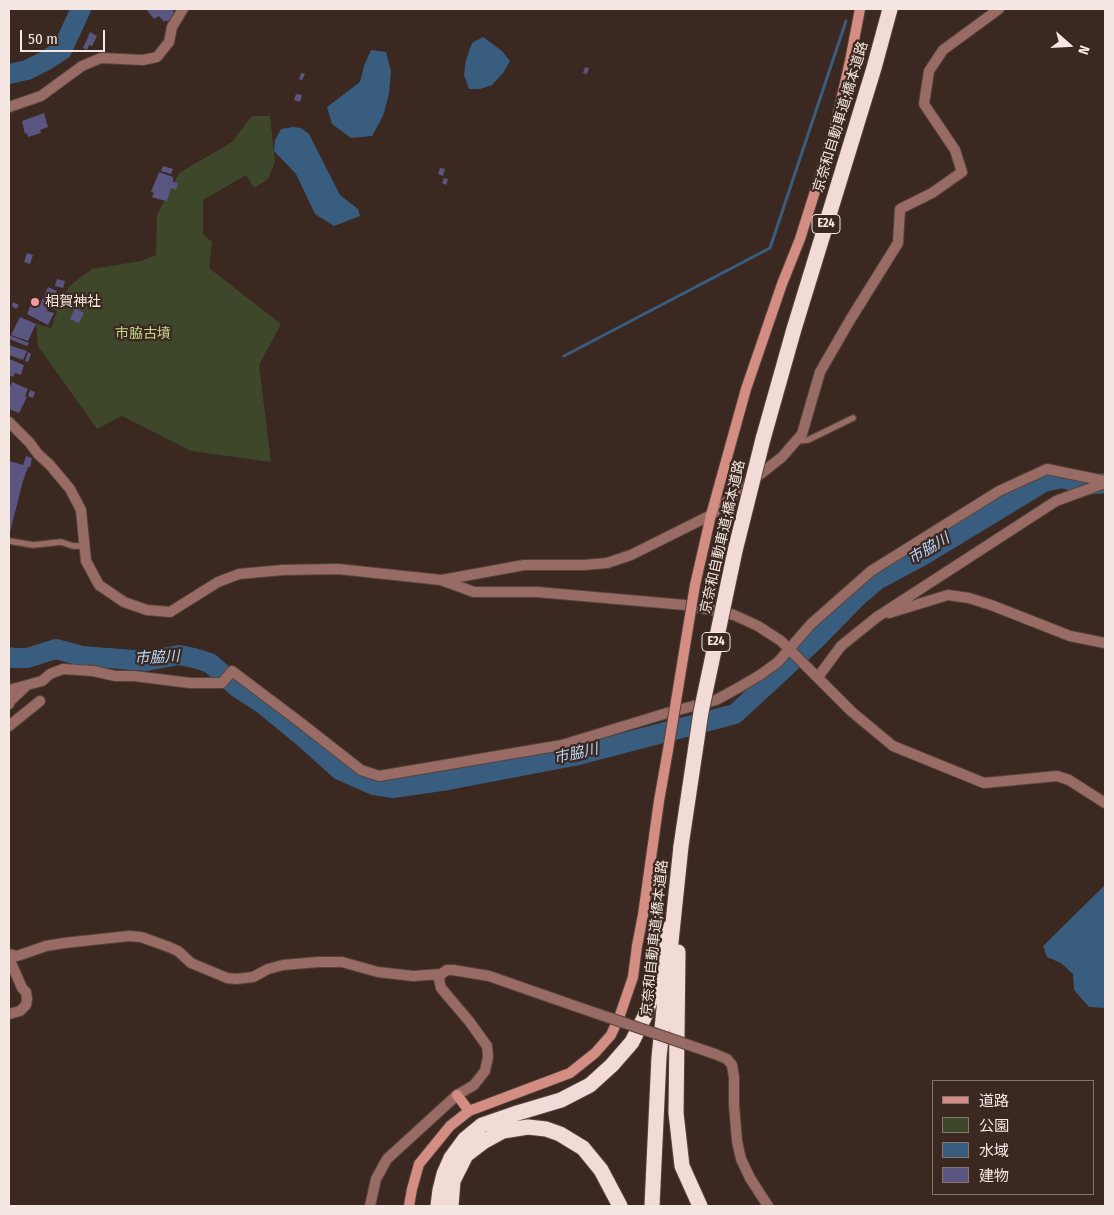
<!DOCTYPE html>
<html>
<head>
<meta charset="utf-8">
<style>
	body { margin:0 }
	#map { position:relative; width:1114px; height:1215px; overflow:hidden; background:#3b2821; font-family:"Fira Sans Condensed","Noto Sans JP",sans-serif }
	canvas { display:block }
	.frame { position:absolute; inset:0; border:10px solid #f5e8e3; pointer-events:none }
	.legend { position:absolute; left:932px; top:1080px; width:162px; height:115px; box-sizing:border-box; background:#3b2821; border:1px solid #85756f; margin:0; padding:6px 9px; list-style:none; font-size:15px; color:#f5e8e3 }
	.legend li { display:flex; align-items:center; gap:10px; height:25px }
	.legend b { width:25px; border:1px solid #85756f }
	.north { position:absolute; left:1044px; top:20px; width:50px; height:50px; -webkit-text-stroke:4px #3b2821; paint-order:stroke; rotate:109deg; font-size:14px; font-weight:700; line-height:20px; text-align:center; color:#f5e8e3 }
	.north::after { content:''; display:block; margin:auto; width:18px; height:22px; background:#f5e8e3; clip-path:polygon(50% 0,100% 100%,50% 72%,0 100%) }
	.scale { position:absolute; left:20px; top:30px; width:85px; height:22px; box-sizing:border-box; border:2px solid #f5e8e3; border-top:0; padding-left:6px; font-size:15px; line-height:18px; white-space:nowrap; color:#f5e8e3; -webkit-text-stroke:4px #3b2821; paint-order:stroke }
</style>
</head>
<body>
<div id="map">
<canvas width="1114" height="1215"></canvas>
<div class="frame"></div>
<ul class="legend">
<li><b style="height:6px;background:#d48d82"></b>道路</li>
<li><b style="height:14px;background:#3f472a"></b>公園</li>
<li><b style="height:14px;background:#385d7f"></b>水域</li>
<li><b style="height:14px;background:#5b5581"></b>建物</li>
</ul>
<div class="north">N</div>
<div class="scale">50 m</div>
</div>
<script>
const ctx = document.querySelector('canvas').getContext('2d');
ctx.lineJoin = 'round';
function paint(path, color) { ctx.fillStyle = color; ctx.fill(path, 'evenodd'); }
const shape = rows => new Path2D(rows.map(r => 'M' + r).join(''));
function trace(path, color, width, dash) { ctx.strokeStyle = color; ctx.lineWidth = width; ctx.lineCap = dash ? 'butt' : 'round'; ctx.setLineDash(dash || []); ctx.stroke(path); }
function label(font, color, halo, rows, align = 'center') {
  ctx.font = font + ' "Fira Sans Condensed","Noto Sans JP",sans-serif'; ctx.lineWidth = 4.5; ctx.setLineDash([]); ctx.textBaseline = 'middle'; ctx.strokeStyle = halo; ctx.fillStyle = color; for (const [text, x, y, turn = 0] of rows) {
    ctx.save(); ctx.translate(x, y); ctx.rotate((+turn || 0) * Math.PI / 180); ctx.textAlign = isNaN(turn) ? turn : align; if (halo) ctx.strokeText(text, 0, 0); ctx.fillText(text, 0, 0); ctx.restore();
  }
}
const green = shape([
	[252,116,270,116,275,162,268,179,254,188,246,175,203,200,203,234,212,242,209,268,281,324,259,365,271,462,191,451,122,416,97,429,38,346,36,324,51,328,57,312,53,308,71,285,92,269,141,261,156,255,157,215,179,173,232,142]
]);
const water = shape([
	[483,37,502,51,510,61,503,73,492,85,480,89,469,89,464,75,466,60,472,43],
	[371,50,386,52,391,71,389,94,383,116,372,136,351,138,332,124,327,107,360,82,364,66],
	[293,127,301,128,309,134,340,195,358,209,360,216,334,226,315,214,296,174,274,151,275,140,281,129],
	[1105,885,1105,1008,1089,1007,1074,990,1073,974,1061,963,1047,957,1043,946]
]);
const stream = shape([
	[564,356,770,248,846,21]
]);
const river = shape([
	[9,74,27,70,45,61,62,50,81,9],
	[9,657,13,658,27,658,56,649,82,656,146,661,179,655,194,658,210,663,238,688,264,705,303,737,340,770,374,785,393,788,448,780,574,756,735,714,815,640,858,596,877,580,922,556,1044,482,1062,478,1086,485,1105,483]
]);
const building = shape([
	[146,9,172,9,176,15,167,22,166,20,164,22,159,16,154,19],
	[90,32,97,36,92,46,89,45,87,50,83,48],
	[585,67,589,68,587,74,583,73],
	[301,73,305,74,302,80,299,79],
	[296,94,302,95,300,102,294,100],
	[44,113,48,127,40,130,41,133,28,137,27,133,25,134,22,121],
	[163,166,173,169,171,174,161,171],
	[440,168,445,169,443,176,438,174],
	[159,172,173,177,173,182,178,183,176,190,171,188,167,201,154,198,152,197,154,193,151,192],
	[444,178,448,179,446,185,442,183],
	[27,253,33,255,30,264,24,262],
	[57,279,65,281,63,288,55,286],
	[48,287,57,291,47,311,54,313,48,325,27,314,31,304,39,307],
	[13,302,19,305,16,309,12,306],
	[75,308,84,313,79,323,70,319],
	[20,317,36,324,28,341,11,335],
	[9,335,29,343,27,346,9,339],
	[9,345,27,351,23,360,9,355],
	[28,352,31,354,28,362,25,361],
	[9,359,24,365,21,375,15,373,13,377,9,375],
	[12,382,28,389,25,396,27,397,19,413,9,409,9,389],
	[30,390,35,392,33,398,28,396],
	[26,456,32,458,30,467,28,467,23,481,9,536,9,461,23,465]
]);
const lane = shape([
	[797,441,808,440,853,418],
	[9,541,33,545,61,542,73,546,84,546]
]);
const street = shape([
	[9,107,41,96,82,66,101,58,143,60,157,57,169,42,172,27,183,9],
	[9,422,29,442,38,454,50,465,70,489,81,510,86,561,99,585,124,602,147,610,170,612,218,582,239,574,283,570,338,569,441,580,474,592,537,592,685,605,707,609,734,615,758,626,781,641,852,712,893,746,984,783,1057,776,1069,780,1105,803],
	[442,580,524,565,584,565,607,563,631,555,711,515,735,494,782,457,802,434,820,372,850,320,898,243,900,209,932,193,962,172,955,150,924,104,929,71,943,50,999,9],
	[889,613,948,595,969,598,991,605,1070,636,1105,643],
	[818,677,841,646,877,617,1056,501,1105,483],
	[9,690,42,681,50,674,63,669,93,671,115,676,134,676,190,683,222,683,232,671,301,723,361,770,379,776,562,745,667,713,716,700,738,688,760,675,778,662,811,624,871,571,999,491,1047,469,1105,481],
	[9,704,10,701,25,687],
	[9,726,40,701],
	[9,954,17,956,46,946,64,943,129,936,141,937,169,947,178,951,191,963,227,978,236,979,253,977,268,969,283,965,318,962,342,962,378,972,413,976,441,974],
	[9,958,22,988,26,992,27,999,26,1005,20,1011,9,1014],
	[715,1054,727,1059,732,1065,734,1077,734,1105,737,1141,741,1159,750,1178,768,1206],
	[370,1206,376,1179,387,1159,457,1095,474,1085,485,1071,488,1057,487,1046,469,1021,441,988,439,979,441,974,447,970,453,970,489,976,575,1006]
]);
const secondary = shape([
	[695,585,711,515,746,389,782,284,800,239,834,131,850,61,860,9],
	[457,1095,469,1111],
	[409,1206,412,1189,419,1164,450,1126,469,1111,570,1073,595,1053,611,1035,620,1015,633,977,637,946,643,915,659,801,668,750]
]);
const highway = shape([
	[763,439,794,329,874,68,890,9],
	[678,952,676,1113,682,1166,700,1206],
	[438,1206,440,1190,444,1174,451,1158,465,1139,482,1125,514,1114,561,1100,590,1085,612,1065,632,1042,645,1016,655,986,660,948,671,926],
	[451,1206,453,1181,466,1155,483,1142,503,1131,528,1127,546,1129,560,1134,583,1148,601,1170,620,1206],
	[652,1206,659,1057,681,846]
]);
const streetBridge = shape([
	[575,1006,715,1054]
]);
const secondaryBridge = shape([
	[668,750,695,585]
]);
const highwayBridge = shape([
	[681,846,701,712,735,551,763,439]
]);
const markers = [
	[35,302,5,"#f49aa4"]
];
const shields = [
	[826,224,28],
	[716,642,28]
];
const shieldNames = [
	["E24",826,224],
	["E24",716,642]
];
const streetNames = [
	["京奈和自動車道;橋本道路",841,117,-73],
	["京奈和自動車道;橋本道路",723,537,-77],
	["京奈和自動車道;橋本道路",655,938,-84]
];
const poiNames = [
	["相賀神社",45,302]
];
const parkNames = [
	["市脇古墳",143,334]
];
const waterNames = [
	["市脇川",929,549,-31],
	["市脇川",157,658,-3],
	["市脇川",576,754,-13]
];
paint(green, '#3f472a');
paint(water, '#385d7f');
trace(stream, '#385d7f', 3);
trace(river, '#385d7f', 20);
paint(building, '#5b5581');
trace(lane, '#55433c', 8);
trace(street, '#55433c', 12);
trace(secondary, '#55433c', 12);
trace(highway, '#55433c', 17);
trace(lane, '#986b64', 5.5);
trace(street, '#986b64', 10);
trace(secondary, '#d48d82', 10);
trace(highway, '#f2dbd7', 15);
trace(streetBridge, '#55433c', 12, []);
trace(secondaryBridge, '#55433c', 12, []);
trace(highwayBridge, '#55433c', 17, []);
trace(streetBridge, '#986b64', 10);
trace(secondaryBridge, '#d48d82', 10);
trace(highwayBridge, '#f2dbd7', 15);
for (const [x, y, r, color] of markers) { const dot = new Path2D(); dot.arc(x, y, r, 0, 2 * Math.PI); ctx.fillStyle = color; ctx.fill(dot); trace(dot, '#3b2821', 2); }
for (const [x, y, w] of shields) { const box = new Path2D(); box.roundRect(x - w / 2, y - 9.5, w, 19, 4); ctx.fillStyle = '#3b2821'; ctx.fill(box); trace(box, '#f5e8e3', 1); }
label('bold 12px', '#f5e8e3', null, shieldNames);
label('14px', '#f5e8e3', '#3b2821', streetNames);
label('14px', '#f5e8e3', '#3b2821', poiNames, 'left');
label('14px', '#c2d58a', '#3b2821', parkNames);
label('italic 15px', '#b6d9fb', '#3b2821', waterNames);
</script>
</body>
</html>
